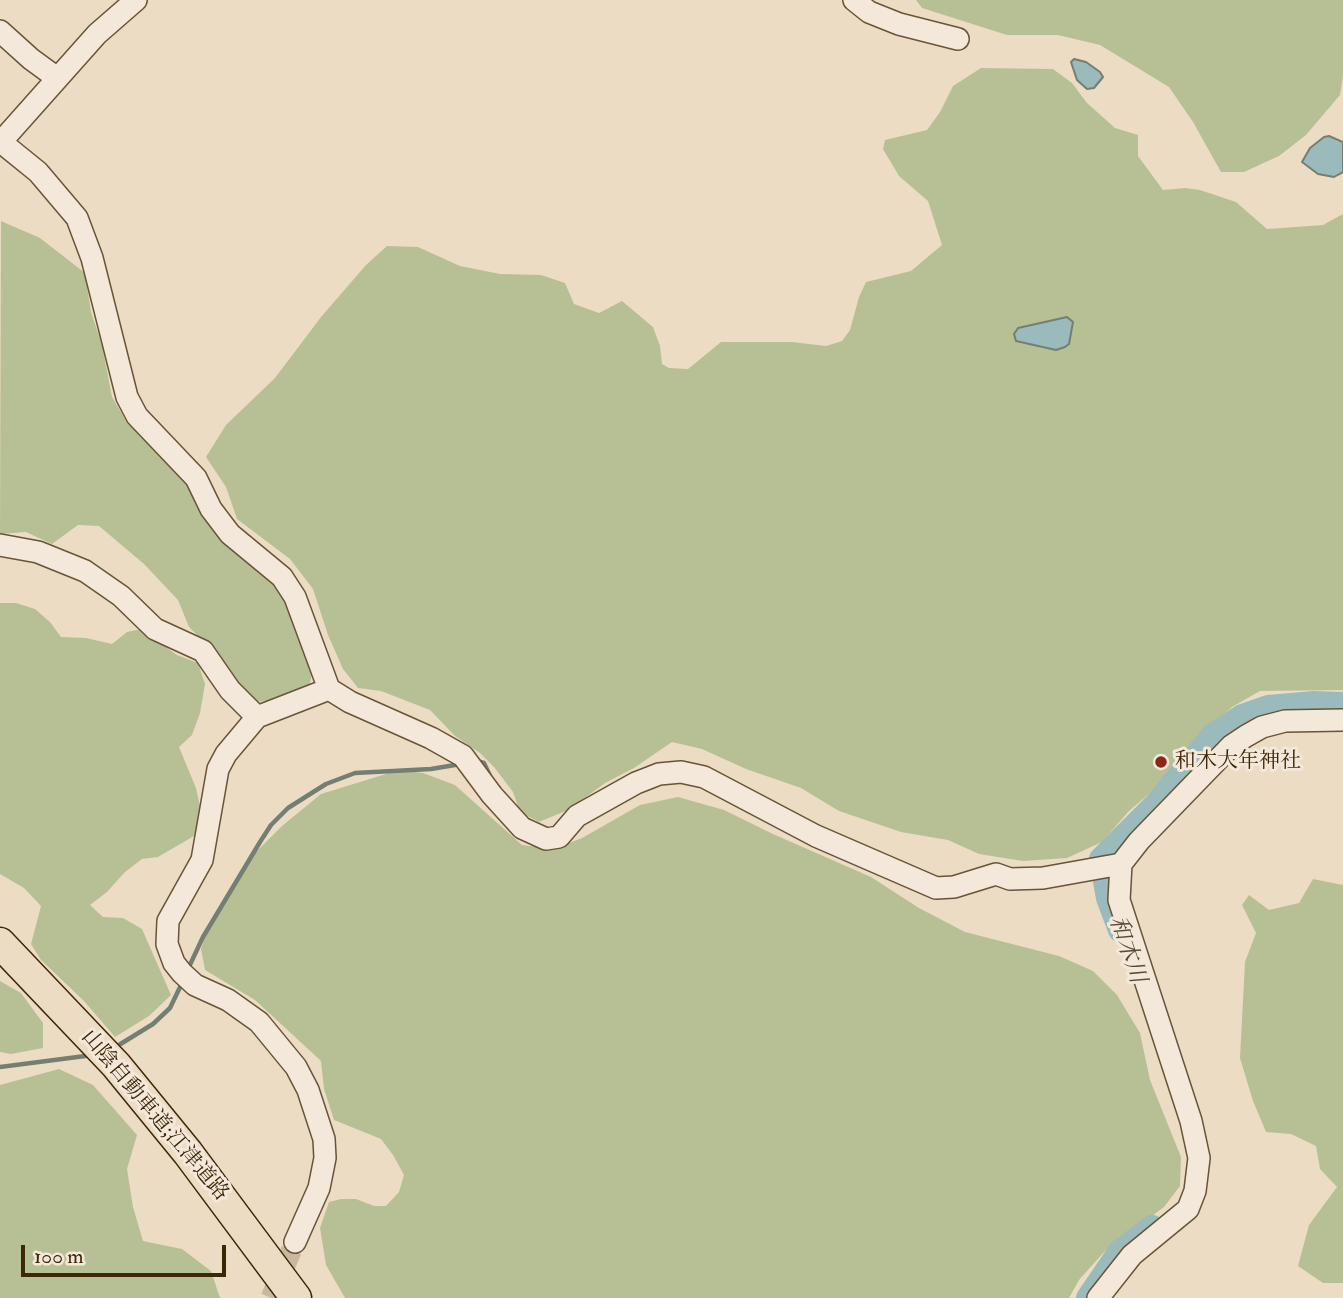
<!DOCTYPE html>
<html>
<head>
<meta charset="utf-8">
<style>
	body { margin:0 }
	#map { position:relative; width:1343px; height:1298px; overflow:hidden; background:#ecdcc4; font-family:"IM FELL Double Pica",serif }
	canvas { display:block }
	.scale { position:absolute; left:21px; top:1245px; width:205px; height:32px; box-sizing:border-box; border:4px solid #3c2707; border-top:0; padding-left:9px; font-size:21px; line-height:24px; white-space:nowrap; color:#3c2707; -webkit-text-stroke:5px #f3e8d9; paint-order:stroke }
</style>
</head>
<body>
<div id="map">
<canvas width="1343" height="1298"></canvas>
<div class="scale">100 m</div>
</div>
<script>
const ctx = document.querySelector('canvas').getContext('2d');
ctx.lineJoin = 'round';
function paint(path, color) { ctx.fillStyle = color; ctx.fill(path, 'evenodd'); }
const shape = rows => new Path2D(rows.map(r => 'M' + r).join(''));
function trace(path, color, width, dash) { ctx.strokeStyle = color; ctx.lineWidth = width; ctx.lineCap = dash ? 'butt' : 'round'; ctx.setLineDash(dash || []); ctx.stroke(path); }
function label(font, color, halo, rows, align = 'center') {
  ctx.font = font + ' "IM FELL Double Pica","Noto Serif JP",serif'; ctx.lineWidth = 6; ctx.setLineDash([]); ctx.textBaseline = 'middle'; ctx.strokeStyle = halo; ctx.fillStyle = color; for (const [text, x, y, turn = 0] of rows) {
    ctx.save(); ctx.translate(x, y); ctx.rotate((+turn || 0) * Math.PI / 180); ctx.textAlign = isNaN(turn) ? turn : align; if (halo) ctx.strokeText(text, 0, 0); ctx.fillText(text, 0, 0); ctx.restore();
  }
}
const green = shape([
	[916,0,1343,0,1343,75,1340,95,1306,135,1279,156,1244,172,1221,172,1193,122,1169,87,1100,45,1058,35,1007,35,922,8],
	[981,68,1053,69,1072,83,1087,103,1115,128,1138,135,1138,156,1163,190,1185,188,1200,190,1236,202,1267,229,1323,225,1343,214,1343,690,1260,691,1232,707,1209,727,1164,781,1129,811,1102,842,1067,858,1023,861,979,854,948,840,901,832,839,811,801,788,746,769,702,749,672,742,634,768,605,783,568,810,539,822,520,812,513,792,494,767,480,753,455,736,430,710,381,691,358,688,343,669,328,635,313,589,290,559,237,519,226,487,206,457,226,425,275,378,321,317,366,265,387,246,418,247,460,266,500,274,541,275,565,283,574,304,599,313,622,301,653,327,660,346,662,364,669,368,688,369,721,342,792,342,826,346,842,341,850,330,859,297,866,282,911,271,942,245,928,201,899,176,883,149,885,140,927,130,940,112,953,86],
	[1,221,40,238,85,273,91,312,102,345,112,397,128,424,189,483,197,507,213,525,268,573,288,598,312,674,309,687,279,700,255,702,246,695,216,649,202,640,189,627,178,600,144,564,99,526,78,525,52,544,26,532,0,534],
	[0,603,16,603,35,609,50,622,61,637,86,638,112,644,127,632,141,629,177,655,198,663,205,684,200,713,192,735,179,747,196,788,201,811,194,836,158,857,142,859,125,872,107,892,90,905,103,917,123,918,142,929,171,995,149,1016,115,1037,84,1001,41,960,31,944,41,906,24,888,0,874],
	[399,770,423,773,455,785,522,845,554,849,582,838,640,805,678,797,724,810,773,834,871,877,919,908,965,932,1059,956,1093,971,1117,995,1140,1033,1150,1080,1181,1157,1180,1186,1164,1207,1105,1251,1079,1280,1069,1298,345,1298,326,1265,320,1228,329,1202,341,1199,356,1199,374,1206,386,1206,399,1192,404,1175,393,1155,381,1139,334,1120,324,1089,321,1061,255,1000,205,970,201,949,206,934,256,852,282,826,321,794],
	[1313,879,1343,885,1343,1283,1323,1283,1298,1266,1309,1225,1337,1187,1320,1169,1316,1146,1291,1134,1266,1132,1253,1101,1240,1058,1245,962,1256,933,1242,905,1249,895,1269,910,1299,903],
	[0,981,21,993,43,1023,43,1048,11,1054,0,1052],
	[59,1069,93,1085,137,1135,127,1169,133,1207,143,1241,182,1249,211,1271,220,1298,0,1298,0,1085]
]);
const water = shape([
	[1074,59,1086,62,1100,72,1103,77,1094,88,1087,89,1077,80,1071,62,1074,59],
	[1329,136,1343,142,1343,172,1334,177,1318,174,1302,162,1310,148,1324,137,1329,136],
	[1067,317,1073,322,1069,344,1065,347,1056,350,1016,341,1014,334,1018,328,1067,317]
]);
const stream = shape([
	[477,761,484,763,490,776],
	[188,969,203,937,260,842,271,825,288,808,326,784,355,773,431,769,461,764],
	[114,1048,153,1024,170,1008,182,983],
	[0,1067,93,1055]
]);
const river = shape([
	[1120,930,1108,898,1101,859,1157,803,1213,735,1242,716,1268,707,1314,703,1343,704],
	[1088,1298,1120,1251,1152,1227]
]);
const minorTunnel = shape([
	[271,1298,295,1242]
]);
const minor = shape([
	[854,0,869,12,899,24,958,39],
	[0,31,31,59,57,78],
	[1,142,38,172,77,218,92,258,127,397,137,416,196,478,211,509,230,534,282,577,295,597,329,689,350,702,431,738,463,756,492,795,522,828,546,839,559,837,577,816,636,783,659,774,681,772,704,777,816,836,936,888,954,887,996,874,1010,879,1043,878,1121,864],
	[0,143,97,34,136,0],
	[0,545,38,552,85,571,121,596,155,629,203,651,230,690,257,717],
	[295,1242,319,1188,325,1158,324,1139,308,1090,296,1067,259,1022,228,1000,195,985,182,973,174,963,167,944,168,921,202,860,218,769,226,754,257,717,329,689],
	[1098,1298,1132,1255,1188,1209,1195,1191,1199,1158,1191,1121,1119,900,1121,864,1139,841,1231,746,1246,736,1262,727,1285,721,1343,720]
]);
const highway = shape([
	[0,943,116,1065,188,1153,296,1298]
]);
const markers = [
	[1161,762,7,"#8f2418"]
];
const poiNames = [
	["和木大年神社",1175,762]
];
const streetNames = [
	["山陰自動車道;江津道路",154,1116,50]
];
const waterNames = [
	["和木川",1126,950,71]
];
paint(green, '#b7c095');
paint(water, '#9ababb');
trace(water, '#747f73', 2);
trace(stream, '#747f73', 4.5);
trace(river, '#9ababb', 24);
trace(minorTunnel, '#c9b89e', 21, [21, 10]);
trace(minor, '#685436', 24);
trace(highway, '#3c2707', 33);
trace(minor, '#f3e8d9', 21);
trace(highway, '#ecdcc4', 30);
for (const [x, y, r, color] of markers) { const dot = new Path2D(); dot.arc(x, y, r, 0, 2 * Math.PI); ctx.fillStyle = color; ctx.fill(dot); trace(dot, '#f3e8d9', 2.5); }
label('21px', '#3c2707', '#f3e8d9', poiNames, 'left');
label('21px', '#3c2707', '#f3e8d9', streetNames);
label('italic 23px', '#544c34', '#f3e8d9', waterNames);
</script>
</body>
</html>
